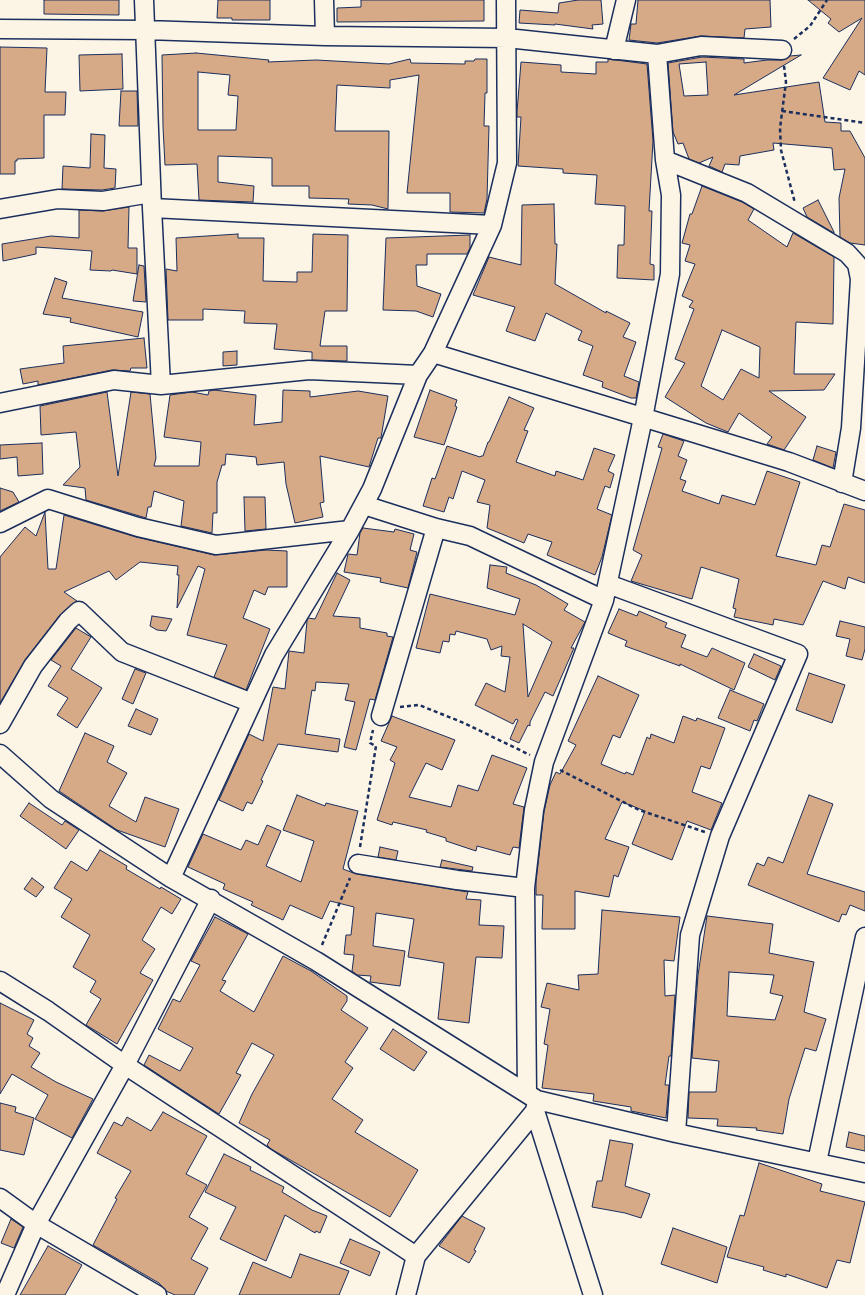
<!DOCTYPE html>
<html>
<head>
<meta charset="utf-8">
<style>
	body { margin:0 }
	canvas { display:block; background:#fcf5e5 }
</style>
</head>
<body>
<canvas width="865" height="1295"></canvas>
<script>
const ctx = document.querySelector('canvas').getContext('2d');
ctx.lineJoin = 'round';
function paint(path, color) { ctx.fillStyle = color; ctx.fill(path, 'evenodd'); }
const shape = rows => new Path2D(rows.map(r => 'M' + r).join(''));
function trace(path, color, width, dash) { ctx.strokeStyle = color; ctx.lineWidth = width; ctx.lineCap = dash ? 'butt' : 'round'; ctx.setLineDash(dash || []); ctx.stroke(path); }
const building = shape([
	[44,0,119,0,119,15,44,14,44,0],
	[218,0,270,0,270,20,232,20,232,18,217,18,218,0],
	[361,0,484,0,484,21,337,22,337,8,361,7,361,0],
	[578,0,601,0,603,24,592,25,593,29,555,24,555,25,519,23,520,10,558,13,559,3,578,0],
	[638,0,770,0,771,27,745,29,744,38,701,36,657,43,629,40,631,24,636,24,638,0],
	[808,0,865,0,865,75,859,71,850,90,823,78,862,18,839,32,828,23,831,19,808,0],
	[0,47,47,48,45,92,66,92,65,115,44,115,44,158,17,159,17,161,15,161,15,174,0,174,0,47],
	[196,53,269,60,268,62,316,60,389,64,410,59,411,63,465,64,465,61,474,61,475,59,487,59,487,93,485,93,484,126,489,126,487,199,484,213,450,212,450,193,407,193,419,75,390,80,390,88,337,85,335,131,389,131,388,209,372,205,348,204,349,199,309,198,309,186,272,186,272,158,218,156,218,182,254,186,253,202,199,200,197,164,165,165,163,127,162,55,196,53],
	[198,72,230,75,228,95,238,96,236,130,198,130,198,72],
	[122,54,123,89,80,91,79,55,122,54],
	[801,55,734,95,819,82,825,122,841,123,841,131,850,131,865,158,865,245,850,243,840,237,839,198,845,169,834,170,832,148,773,143,774,150,740,156,739,165,725,164,722,172,709,166,713,157,699,163,689,159,683,143,678,144,673,132,668,63,702,57,744,59,744,63,767,60,782,60,790,56,801,55],
	[706,62,708,95,684,96,679,64,706,62],
	[608,59,647,64,653,141,649,211,652,211,650,264,654,265,654,280,617,278,618,245,624,245,625,206,595,204,597,175,563,173,563,169,518,166,521,117,517,117,517,112,521,62,561,65,561,72,596,74,596,62,608,62,608,59],
	[121,91,137,91,138,126,119,126,121,91],
	[91,134,105,135,104,168,116,169,115,188,102,190,62,189,63,166,90,168,91,134],
	[702,186,742,202,754,209,748,220,787,247,793,233,834,257,833,324,796,322,794,374,835,374,824,390,769,391,806,417,784,450,767,444,772,437,739,413,728,432,706,423,665,397,685,363,675,359,694,309,689,307,693,301,682,296,695,264,685,261,690,245,682,243,690,214,692,214,702,186],
	[722,330,760,347,759,378,741,369,723,400,701,386,722,330],
	[818,200,834,232,834,233,807,217,803,208,818,200],
	[554,204,555,244,557,244,555,284,606,313,606,311,630,323,623,337,636,342,624,376,639,382,636,398,631,398,602,387,603,382,583,375,593,346,578,340,582,331,546,313,535,341,506,331,515,307,473,295,489,257,521,265,522,205,554,204],
	[129,207,128,248,137,248,137,274,112,270,111,271,90,270,92,251,36,247,36,254,3,261,2,244,51,236,79,238,79,210,103,211,129,207],
	[238,234,238,238,264,238,263,281,297,282,297,272,312,272,313,234,348,235,347,311,325,311,320,346,347,346,347,361,312,360,312,352,274,349,277,324,244,323,245,311,203,309,203,320,168,320,166,269,177,271,176,238,238,234],
	[470,235,470,248,467,254,427,254,427,265,416,265,417,286,441,294,433,317,416,311,383,310,386,238,470,235],
	[139,265,144,266,146,302,133,301,139,265],
	[55,278,67,282,62,298,143,312,138,337,70,322,71,318,43,314,55,278],
	[144,338,147,368,131,368,130,371,112,370,38,385,38,381,23,384,20,369,64,363,63,346,144,338],
	[237,351,237,365,223,366,223,352,237,351],
	[214,390,256,395,254,425,282,422,283,390,310,391,310,397,358,391,388,396,381,438,378,438,369,467,320,456,324,502,320,503,323,517,295,523,286,484,284,462,257,465,256,457,226,454,225,465,222,465,217,482,217,513,213,513,212,533,181,526,184,501,154,491,151,507,148,507,146,518,86,500,85,488,63,485,80,467,76,432,41,435,40,406,107,392,118,476,131,392,150,394,156,458,154,466,199,466,201,442,164,437,170,395,192,392,208,395,209,391,214,390],
	[430,390,457,400,455,406,457,407,444,445,414,437,430,390],
	[509,397,534,408,524,430,528,431,516,462,555,476,556,471,583,480,594,448,615,455,608,471,614,474,610,488,605,486,597,509,612,515,602,557,595,575,547,555,552,542,528,534,524,543,487,528,490,505,477,502,485,480,462,471,453,499,449,497,444,512,423,506,432,478,435,479,447,446,480,457,481,456,483,456,488,442,489,442,509,397],
	[663,434,684,441,678,456,687,460,680,479,686,481,682,491,719,504,722,495,755,505,767,471,800,482,776,556,816,565,822,545,830,547,844,504,865,510,865,583,848,577,845,589,823,581,803,625,774,619,773,625,734,617,736,609,733,608,739,579,701,567,692,599,631,581,642,555,633,550,662,448,658,447,663,434],
	[42,443,43,474,18,476,17,457,0,459,0,445,42,443],
	[817,446,836,452,833,468,813,460,817,446],
	[0,488,13,492,19,502,0,511,0,488],
	[244,497,265,497,266,529,245,531,244,497],
	[45,512,48,569,56,569,64,515,136,537,214,555,266,550,287,551,287,587,268,587,265,595,254,590,243,618,270,629,246,690,214,677,227,645,187,635,205,569,198,566,177,608,179,575,177,575,178,566,140,562,116,580,109,571,64,592,77,601,60,615,25,660,0,703,0,557,25,527,36,536,45,512],
	[363,528,394,532,395,529,414,534,410,550,417,552,408,588,380,582,381,578,344,572,348,554,357,555,360,533,363,528],
	[490,565,507,567,506,573,536,585,568,604,564,610,585,622,571,648,574,648,553,696,545,692,530,722,530,726,528,725,519,743,510,739,518,720,516,719,513,724,475,705,486,683,505,692,510,657,501,656,502,646,491,650,487,639,456,631,455,635,450,634,449,642,443,641,440,653,416,648,430,594,515,615,520,599,487,588,490,565],
	[523,624,552,642,528,697,523,624],
	[337,573,350,580,333,616,360,618,360,628,387,633,387,636,393,637,375,700,370,699,356,750,344,747,355,702,345,700,349,684,316,682,315,691,312,690,305,734,340,739,338,752,278,744,261,780,263,781,252,804,247,802,243,811,219,800,249,734,263,741,273,687,285,689,289,651,304,653,307,621,308,618,315,619,337,573],
	[619,609,637,616,639,611,667,623,665,627,686,635,681,647,707,657,712,648,745,663,734,690,680,664,680,666,625,646,627,641,608,633,619,609],
	[152,616,172,619,166,631,157,630,150,626,152,616],
	[840,621,865,627,865,649,862,660,846,656,850,639,836,636,840,621],
	[76,628,91,637,71,669,102,688,77,728,57,715,68,698,48,686,61,666,51,660,76,628],
	[754,654,781,666,775,680,748,667,754,654],
	[135,669,146,673,133,704,122,699,135,669],
	[809,673,845,685,832,723,796,710,809,673],
	[598,676,639,695,620,738,613,735,601,764,625,774,626,772,633,775,647,737,650,739,651,734,674,743,683,716,696,721,697,718,725,728,710,769,701,766,692,792,722,803,711,830,687,821,672,860,632,844,645,811,622,802,605,839,629,847,618,877,614,875,609,897,575,891,575,929,542,929,543,895,536,895,536,882,544,812,550,785,556,772,560,774,576,745,568,741,598,676],
	[730,690,764,704,757,721,754,720,750,731,718,718,730,690],
	[136,709,158,719,151,735,128,726,136,709],
	[392,716,455,740,442,770,426,763,409,797,451,807,458,785,478,791,492,755,527,768,513,804,524,807,519,848,513,847,510,855,477,846,476,851,446,841,446,838,426,832,427,830,393,822,392,825,377,820,395,763,390,760,397,747,381,741,392,716],
	[85,733,114,746,107,762,127,773,109,806,136,822,145,797,179,809,165,847,117,830,59,791,85,733],
	[297,795,325,806,326,803,358,811,343,869,356,874,468,892,466,899,481,900,479,925,504,926,502,958,476,957,469,1023,438,1019,444,963,408,957,414,919,376,913,373,946,405,951,400,986,370,982,371,976,357,975,352,971,354,955,344,954,346,935,351,935,354,907,330,901,322,919,290,905,283,920,251,905,253,902,223,889,225,884,188,867,203,834,241,850,246,840,258,845,267,825,281,831,266,866,301,882,314,841,283,830,297,795],
	[809,795,833,804,807,874,865,892,865,911,850,905,846,915,842,914,839,922,748,885,757,863,764,866,768,857,783,863,809,795],
	[29,803,62,825,65,821,79,830,66,849,20,816,29,803],
	[380,847,398,851,396,860,378,857,380,847],
	[100,850,127,866,126,869,160,889,161,887,181,899,172,914,161,907,142,940,155,949,140,973,153,980,117,1044,86,1025,101,999,90,992,96,981,73,967,90,935,61,917,72,899,54,888,71,861,87,871,100,850],
	[442,860,473,867,472,871,440,867,442,860],
	[32,878,44,887,36,897,24,889,32,878],
	[602,910,680,917,674,961,664,960,665,996,675,995,671,1056,669,1056,665,1085,669,1085,666,1118,631,1111,631,1107,593,1101,594,1094,542,1088,548,1045,544,1044,550,1009,541,1007,547,983,579,990,578,975,598,974,602,910],
	[707,916,773,924,769,953,814,962,804,1012,826,1019,816,1051,805,1048,789,1099,783,1134,756,1130,757,1128,717,1126,718,1119,688,1118,689,1092,716,1092,719,1061,692,1058,698,975,707,916],
	[729,972,774,975,770,993,783,996,775,1020,727,1016,729,972],
	[215,917,248,934,222,980,226,981,220,991,254,1012,283,956,311,971,347,996,347,1001,341,1010,368,1028,345,1062,353,1068,332,1099,363,1120,355,1132,418,1170,390,1217,271,1149,267,1145,270,1140,239,1123,252,1094,274,1055,252,1043,236,1073,241,1075,219,1114,144,1065,149,1055,180,1071,193,1048,158,1029,173,999,180,1002,200,965,191,961,215,917],
	[0,1003,34,1020,27,1034,33,1038,29,1046,40,1053,31,1067,56,1082,93,1099,72,1138,35,1119,48,1095,12,1074,0,1094,0,1003],
	[393,1029,427,1052,414,1071,380,1049,393,1029],
	[0,1103,16,1107,15,1112,34,1118,24,1155,0,1150,0,1103],
	[163,1112,207,1136,186,1174,207,1185,189,1217,208,1228,191,1259,208,1268,194,1295,175,1295,166,1291,159,1283,93,1245,117,1199,115,1198,131,1171,97,1153,114,1122,122,1126,127,1117,151,1131,163,1112],
	[849,1132,865,1136,865,1151,846,1147,849,1132],
	[610,1140,633,1144,625,1186,650,1194,641,1218,625,1213,592,1207,597,1181,602,1181,610,1140],
	[224,1154,251,1167,250,1170,284,1187,282,1192,312,1210,327,1216,320,1233,316,1231,315,1233,285,1215,266,1261,220,1239,236,1207,205,1192,224,1154],
	[759,1163,822,1184,820,1191,865,1202,850,1263,837,1260,827,1288,786,1274,786,1277,763,1270,764,1267,727,1257,740,1215,744,1216,759,1163],
	[462,1216,485,1228,474,1250,476,1251,469,1263,439,1246,462,1216],
	[11,1219,23,1227,14,1248,1,1243,11,1219],
	[673,1228,727,1247,717,1283,661,1264,673,1228],
	[350,1239,380,1252,370,1276,340,1263,350,1239],
	[48,1246,82,1265,65,1295,20,1295,48,1246],
	[300,1254,349,1271,339,1295,239,1295,253,1262,291,1278,300,1254]
]);
const path = shape([
	[794,39,810,26,827,0],
	[784,66,786,82,780,128,781,150,795,203],
	[782,111,865,123],
	[400,707,419,705,464,723,530,755],
	[560,770,639,810,705,832],
	[360,847,376,746,370,743,373,730],
	[322,945,350,878]
]);
const street = shape([
	[144,0,152,208,161,385],
	[324,0,325,36],
	[0,29,146,30,325,36,507,38,657,54,701,46,782,50],
	[614,50,626,0],
	[665,160,747,193,847,253,857,264,860,279,851,428,842,483],
	[152,208,492,225],
	[0,209,58,199,103,201,151,193],
	[433,353,789,462,865,491],
	[0,403,114,380,161,385,309,370,418,375],
	[364,505,436,528,470,536,604,600],
	[0,523,48,499,138,527,216,545,350,530],
	[608,584,798,654,720,836,690,935,676,1133],
	[381,716,436,528],
	[0,724,33,666,68,621,79,611,122,652,252,703],
	[0,754,51,799,171,878,316,961,537,1100,676,1133,865,1173],
	[358,864,457,880,525,888],
	[171,878,274,655,350,530,372,489,418,375,433,353,492,225,507,163,506,0],
	[0,981,48,1011,125,1065,416,1256],
	[527,1093,525,888,534,810,544,762,604,600,643,418,670,274,671,195,665,160,657,54],
	[535,1111,593,1295],
	[817,1162,865,937],
	[0,1198,36,1224,157,1295],
	[5,1295,36,1224,125,1065,211,899],
	[406,1295,416,1256,535,1111,537,1100]
]);
paint(building, '#d6a987');
trace(building, '#1b2f5e', 1);
trace(street, '#1b2f5e', 21);
trace(path, '#1b2f5e', 2.5, [4, 3]);
trace(street, '#fcf5e5', 18);
</script>
</body>
</html>
